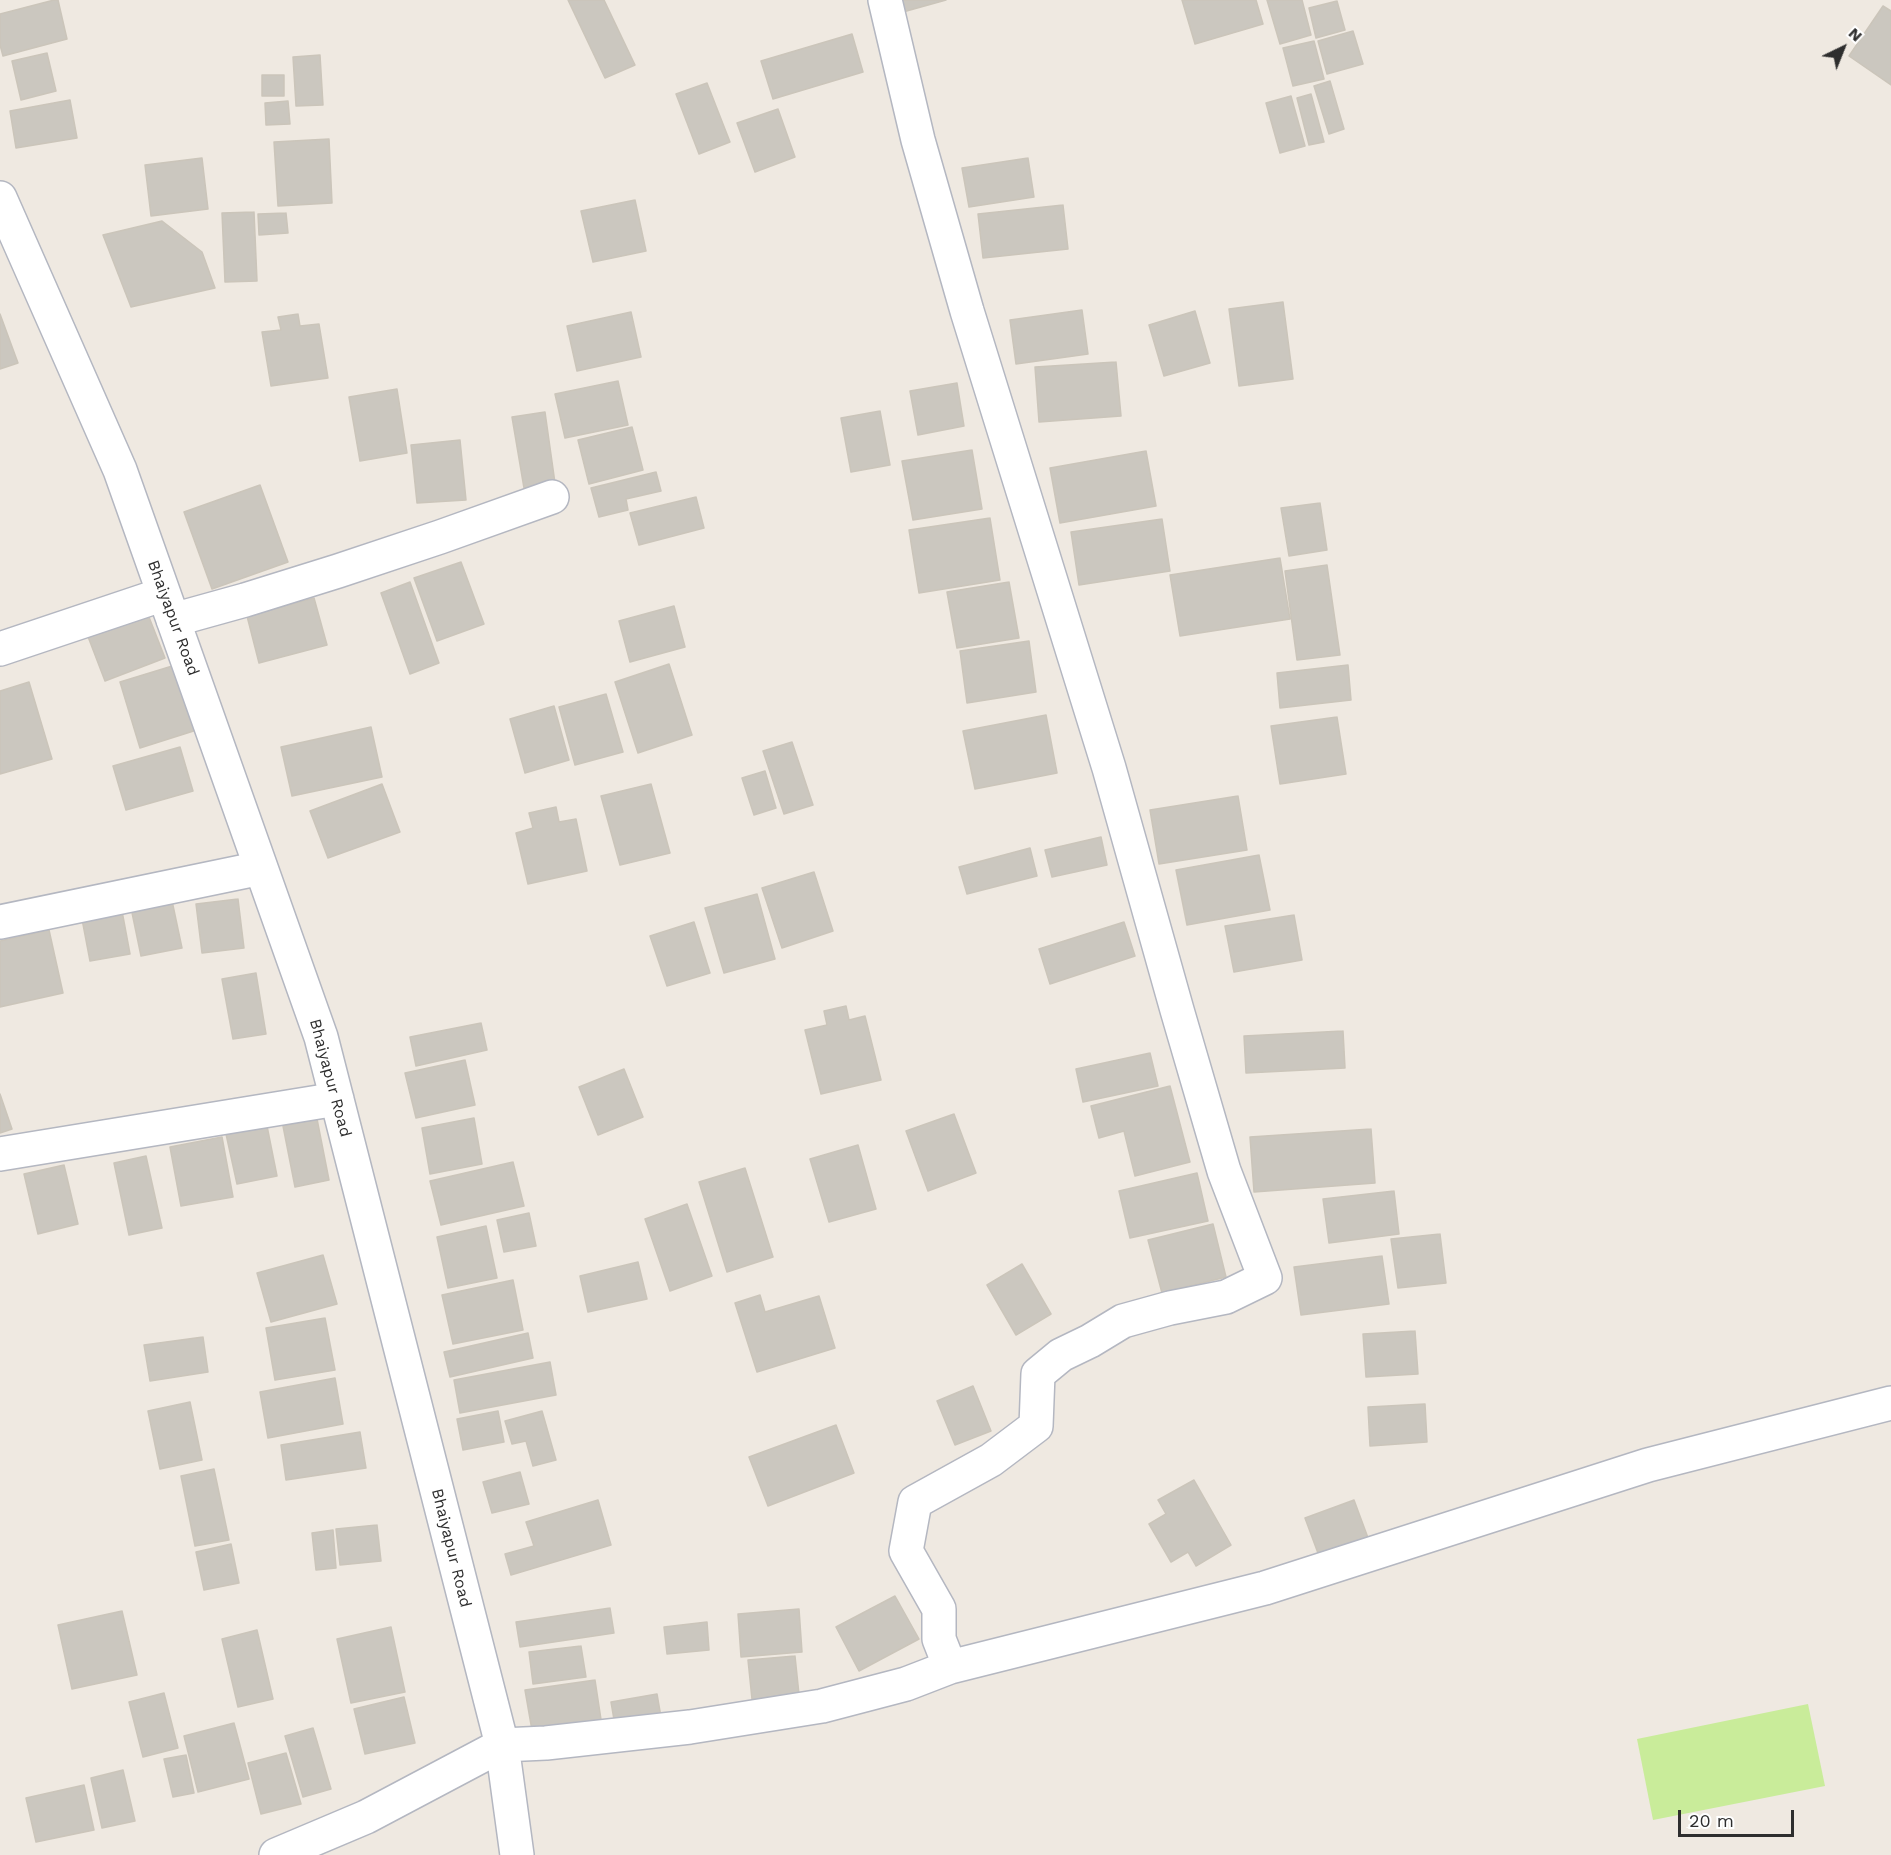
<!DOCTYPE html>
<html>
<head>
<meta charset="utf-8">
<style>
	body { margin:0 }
	#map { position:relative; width:1891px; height:1855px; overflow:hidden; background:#efe9e1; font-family:"Work Sans",sans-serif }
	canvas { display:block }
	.north { position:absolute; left:1813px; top:18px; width:60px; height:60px; -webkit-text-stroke:4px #fff; paint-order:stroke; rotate:43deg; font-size:16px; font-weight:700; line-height:24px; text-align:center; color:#2e2e2e }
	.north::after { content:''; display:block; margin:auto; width:21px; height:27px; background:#2e2e2e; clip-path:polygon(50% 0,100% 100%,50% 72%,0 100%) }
	.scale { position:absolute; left:1678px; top:1810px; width:116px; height:27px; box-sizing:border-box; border:3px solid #2e2e2e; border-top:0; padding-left:8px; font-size:18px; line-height:21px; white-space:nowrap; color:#2e2e2e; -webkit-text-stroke:4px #fff; paint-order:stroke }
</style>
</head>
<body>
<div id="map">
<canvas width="1891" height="1855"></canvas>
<div class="north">N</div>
<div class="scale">20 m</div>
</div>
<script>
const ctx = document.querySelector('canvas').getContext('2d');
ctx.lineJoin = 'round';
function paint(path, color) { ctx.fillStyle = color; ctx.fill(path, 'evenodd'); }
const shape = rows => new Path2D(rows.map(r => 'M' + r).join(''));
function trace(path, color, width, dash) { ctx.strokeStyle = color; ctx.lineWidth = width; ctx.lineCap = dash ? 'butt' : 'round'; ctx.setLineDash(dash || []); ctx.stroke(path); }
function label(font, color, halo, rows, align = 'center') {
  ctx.font = font + ' "Work Sans",sans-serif'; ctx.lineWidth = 5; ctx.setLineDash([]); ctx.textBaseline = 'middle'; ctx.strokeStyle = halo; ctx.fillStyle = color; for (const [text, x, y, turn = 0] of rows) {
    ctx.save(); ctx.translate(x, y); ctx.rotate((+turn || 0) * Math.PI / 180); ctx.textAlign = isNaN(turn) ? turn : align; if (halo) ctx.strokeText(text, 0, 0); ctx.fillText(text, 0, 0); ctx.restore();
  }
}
const pitch = shape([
	[1808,1704,1825,1786,1653,1820,1637,1739]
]);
const building = shape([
	[54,0,58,0,67,39,3,56,0,45,0,14,54,0],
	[568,0,604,0,635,65,605,78,568,0],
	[899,0,946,0,903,12,899,0],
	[1182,0,1256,0,1263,24,1195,44,1182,0],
	[1267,0,1302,0,1311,35,1280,44,1267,0],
	[1337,1,1345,30,1316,38,1309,8,1337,1],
	[1883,6,1891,11,1891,85,1849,56,1883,6],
	[1353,31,1363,64,1327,74,1318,41,1353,31],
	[852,34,863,72,773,99,761,61,852,34],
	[1314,41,1324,79,1293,86,1283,48,1314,41],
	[47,53,56,91,21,100,12,61,47,53],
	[320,55,323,105,296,106,293,57,320,55],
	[262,75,284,75,284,96,262,96,262,75],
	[1330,81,1344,129,1329,134,1314,86,1330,81],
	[707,83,730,142,699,154,676,94,707,83],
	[1311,94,1324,142,1309,145,1297,98,1311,94],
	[1291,96,1305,146,1280,153,1266,103,1291,96],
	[70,100,77,138,16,148,10,111,70,100],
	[288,101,290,124,266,125,265,103,288,101],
	[778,109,795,157,755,172,737,123,778,109],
	[329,139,332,203,278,206,274,142,329,139],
	[202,158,208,209,151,216,145,165,202,158],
	[1028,158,1034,197,969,207,962,168,1028,158],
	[635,200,646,251,593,262,581,211,635,200],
	[1063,205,1068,249,983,258,978,214,1063,205],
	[254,212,257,281,225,282,222,213,254,212],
	[286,213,288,233,259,235,258,214,286,213],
	[162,221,202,252,215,288,131,307,103,235,162,221],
	[1283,302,1293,379,1239,386,1229,309,1283,302],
	[1082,310,1088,354,1016,364,1010,320,1082,310],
	[1195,311,1210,363,1164,376,1149,325,1195,311],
	[631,312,641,357,577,371,567,326,631,312],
	[0,314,18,363,0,369,0,314],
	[298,314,300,326,319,324,328,378,271,386,262,332,281,330,278,317,298,314],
	[1116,362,1121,416,1039,422,1035,367,1116,362],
	[618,381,628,425,565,438,555,394,618,381],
	[957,383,964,426,918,435,910,391,957,383],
	[397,389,407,453,360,461,349,397,397,389],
	[880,411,890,465,851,472,841,418,880,411],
	[545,412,555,483,524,488,512,417,545,412],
	[632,427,643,470,589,484,578,440,632,427],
	[460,440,466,500,417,503,411,445,460,440],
	[972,450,982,509,913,520,902,461,972,450],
	[1146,451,1156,506,1060,523,1050,468,1146,451],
	[656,472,661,491,626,499,628,510,599,517,591,488,656,472],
	[260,485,288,562,212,589,184,512,260,485],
	[696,497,704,528,639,545,630,513,696,497],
	[1320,503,1327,550,1289,556,1281,508,1320,503],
	[990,518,1000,580,919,593,909,530,990,518],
	[1162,519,1170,571,1079,585,1071,532,1162,519],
	[1280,558,1290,619,1180,636,1170,575,1280,558],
	[461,562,484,624,437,641,414,578,461,562],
	[1327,565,1340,655,1297,660,1285,571,1327,565],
	[410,582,439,663,410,674,381,593,410,582],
	[1009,582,1019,638,957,648,947,592,1009,582],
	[314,598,327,645,259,663,247,616,314,598],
	[674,606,685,647,630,662,619,621,674,606],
	[147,612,165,658,105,681,87,634,147,612],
	[1029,641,1036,692,967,703,960,651,1029,641],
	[182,663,203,728,140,748,120,682,182,663],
	[669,664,692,735,638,753,615,682,669,664],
	[1348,665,1351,700,1280,708,1277,673,1348,665],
	[29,682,52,759,0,774,0,691,29,682],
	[606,694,623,752,575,765,559,707,606,694],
	[554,706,569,760,525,773,510,719,554,706],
	[1046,715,1057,773,975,789,963,731,1046,715],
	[1337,717,1346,774,1280,784,1271,726,1337,717],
	[371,727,382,777,292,796,281,747,371,727],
	[792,742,813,805,784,814,763,751,792,742],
	[180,747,193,791,126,810,113,766,180,747],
	[765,771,776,808,754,815,742,778,765,771],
	[382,784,400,832,328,858,310,811,382,784],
	[651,784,670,853,620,865,601,796,651,784],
	[1238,796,1247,850,1159,864,1150,810,1238,796],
	[556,807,559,822,576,819,587,871,528,884,516,833,533,828,529,813,556,807],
	[1101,837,1107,865,1052,877,1045,850,1101,837],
	[1030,848,1037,876,967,894,959,867,1030,848],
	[1259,855,1270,910,1187,925,1176,870,1259,855],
	[814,872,833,931,782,948,762,888,814,872],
	[757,894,775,959,724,973,705,908,757,894],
	[171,896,182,948,141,956,130,903,171,896],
	[238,899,244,948,202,953,196,904,238,899],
	[122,911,130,954,90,961,82,919,122,911],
	[1294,915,1302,960,1234,972,1225,926,1294,915],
	[694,922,710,973,667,986,650,936,694,922],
	[1124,922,1135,956,1050,984,1039,949,1124,922],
	[49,930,63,993,0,1007,0,941,49,930],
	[256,973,266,1034,233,1039,222,979,256,973],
	[846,1006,849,1020,865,1016,881,1080,821,1094,805,1030,827,1025,824,1011,846,1006],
	[481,1023,487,1050,416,1066,410,1037,481,1023],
	[1343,1031,1345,1068,1246,1073,1244,1036,1343,1031],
	[1150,1053,1158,1086,1083,1102,1076,1069,1150,1053],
	[465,1060,475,1105,416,1118,405,1073,465,1060],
	[624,1069,643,1117,598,1135,579,1087,624,1069],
	[1170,1086,1190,1162,1135,1176,1124,1131,1099,1138,1091,1106,1170,1086],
	[0,1094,12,1129,0,1133,0,1094],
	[954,1114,976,1173,928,1191,906,1131,954,1114],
	[474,1118,482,1164,430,1174,422,1128,474,1118],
	[317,1119,329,1180,295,1187,283,1126,317,1119],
	[267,1126,277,1176,237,1184,226,1134,267,1126],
	[1371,1129,1375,1183,1254,1192,1250,1137,1371,1129],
	[222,1137,233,1197,181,1206,170,1147,222,1137],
	[858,1145,876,1209,829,1222,810,1159,858,1145],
	[146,1156,162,1228,129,1235,114,1163,146,1156],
	[513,1162,524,1206,441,1225,430,1181,513,1162],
	[64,1165,78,1224,38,1234,24,1174,64,1165],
	[745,1168,773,1257,727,1272,699,1182,745,1168],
	[1197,1173,1208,1221,1130,1238,1119,1191,1197,1173],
	[1394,1191,1399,1234,1329,1243,1323,1199,1394,1191],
	[687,1204,712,1276,670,1291,645,1219,687,1204],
	[529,1213,536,1246,504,1252,497,1220,529,1213],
	[1213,1224,1226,1277,1162,1293,1148,1240,1213,1224],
	[486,1226,497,1278,448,1288,437,1237,486,1226],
	[1440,1234,1446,1283,1398,1288,1391,1239,1440,1234],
	[323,1255,337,1304,271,1322,257,1273,323,1255],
	[1382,1256,1389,1304,1301,1315,1294,1267,1382,1256],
	[638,1262,647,1299,588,1312,580,1276,638,1262],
	[1022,1264,1051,1314,1016,1335,987,1285,1022,1264],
	[513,1280,523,1330,453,1344,442,1295,513,1280],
	[760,1295,765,1312,819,1296,835,1348,757,1372,735,1303,760,1295],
	[325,1318,335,1370,275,1380,266,1328,325,1318],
	[1415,1331,1418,1374,1366,1377,1363,1334,1415,1331],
	[528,1333,533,1358,450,1377,444,1352,528,1333],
	[203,1337,208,1372,150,1381,144,1345,203,1337],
	[550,1362,556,1395,460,1413,454,1380,550,1362],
	[335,1378,343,1424,268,1438,260,1392,335,1378],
	[973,1386,991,1431,955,1445,937,1401,973,1386],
	[190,1402,202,1460,160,1469,148,1411,190,1402],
	[1425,1404,1427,1442,1370,1446,1368,1407,1425,1404],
	[498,1411,504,1442,463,1450,457,1419,498,1411],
	[542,1411,556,1460,533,1466,526,1441,512,1444,505,1421,542,1411],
	[836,1425,854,1473,768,1506,749,1457,836,1425],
	[360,1432,366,1468,286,1480,281,1445,360,1432],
	[214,1469,229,1540,195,1546,181,1476,214,1469],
	[520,1472,529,1504,492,1513,483,1482,520,1472],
	[1194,1480,1231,1545,1196,1566,1188,1552,1171,1562,1149,1524,1166,1514,1158,1500,1194,1480],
	[598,1500,611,1545,511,1575,505,1554,534,1546,526,1522,598,1500],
	[1354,1500,1371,1546,1322,1564,1305,1518,1354,1500],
	[377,1525,381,1561,340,1565,336,1529,377,1525],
	[333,1530,336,1568,316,1570,312,1533,333,1530],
	[231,1544,239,1583,204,1590,196,1552,231,1544],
	[895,1596,919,1639,859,1671,836,1627,895,1596],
	[610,1608,614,1633,520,1647,516,1622,610,1608],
	[799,1609,802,1652,741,1657,738,1614,799,1609],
	[122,1611,137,1675,72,1689,58,1625,122,1611],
	[707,1622,709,1650,667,1654,664,1627,707,1622],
	[391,1627,405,1692,351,1703,337,1639,391,1627],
	[257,1630,273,1699,238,1707,222,1639,257,1630],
	[581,1646,586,1677,533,1684,529,1652,581,1646],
	[795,1656,800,1704,753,1709,748,1660,795,1656],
	[595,1680,602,1726,533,1736,525,1690,595,1680],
	[164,1693,178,1748,143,1757,129,1702,164,1693],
	[657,1694,662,1723,616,1731,611,1702,657,1694],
	[404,1697,415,1743,365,1754,354,1709,404,1697],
	[234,1723,249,1779,198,1792,184,1736,234,1723],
	[313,1728,331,1789,303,1797,285,1736,313,1728],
	[286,1753,301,1804,261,1814,248,1763,286,1753],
	[186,1755,194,1793,173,1797,164,1759,186,1755],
	[123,1770,135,1821,102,1828,91,1778,123,1770],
	[84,1785,94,1830,36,1842,26,1798,84,1785]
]);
const minor = shape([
	[885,0,918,140,967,311,1109,768,1177,1010,1224,1171,1265,1278,1226,1297,1170,1308,1123,1321,1090,1341,1061,1355,1038,1374,1036,1426,991,1460,915,1502,906,1551,939,1609,939,1639,950,1667],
	[0,198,120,470,321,1037,502,1745,366,1817,276,1855],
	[173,620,245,600,338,571,440,537,552,497],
	[0,649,164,594],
	[0,922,261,868],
	[0,1154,337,1099],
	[517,1855,502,1745,546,1743,690,1727,822,1706,906,1684,950,1667,1265,1588,1648,1465,1891,1403]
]);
const streetNames = [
	["Bhaiyapur Road",173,618,70],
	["Bhaiyapur Road",330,1078,75],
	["Bhaiyapur Road",451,1548,76]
];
paint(pitch, '#c9ec9a');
paint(building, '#cbc7bf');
trace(building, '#cbc5ba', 1.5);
trace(minor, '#b4b7c1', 36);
trace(minor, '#fff', 33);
label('16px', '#2e2e2e', '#fff', streetNames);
</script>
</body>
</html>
